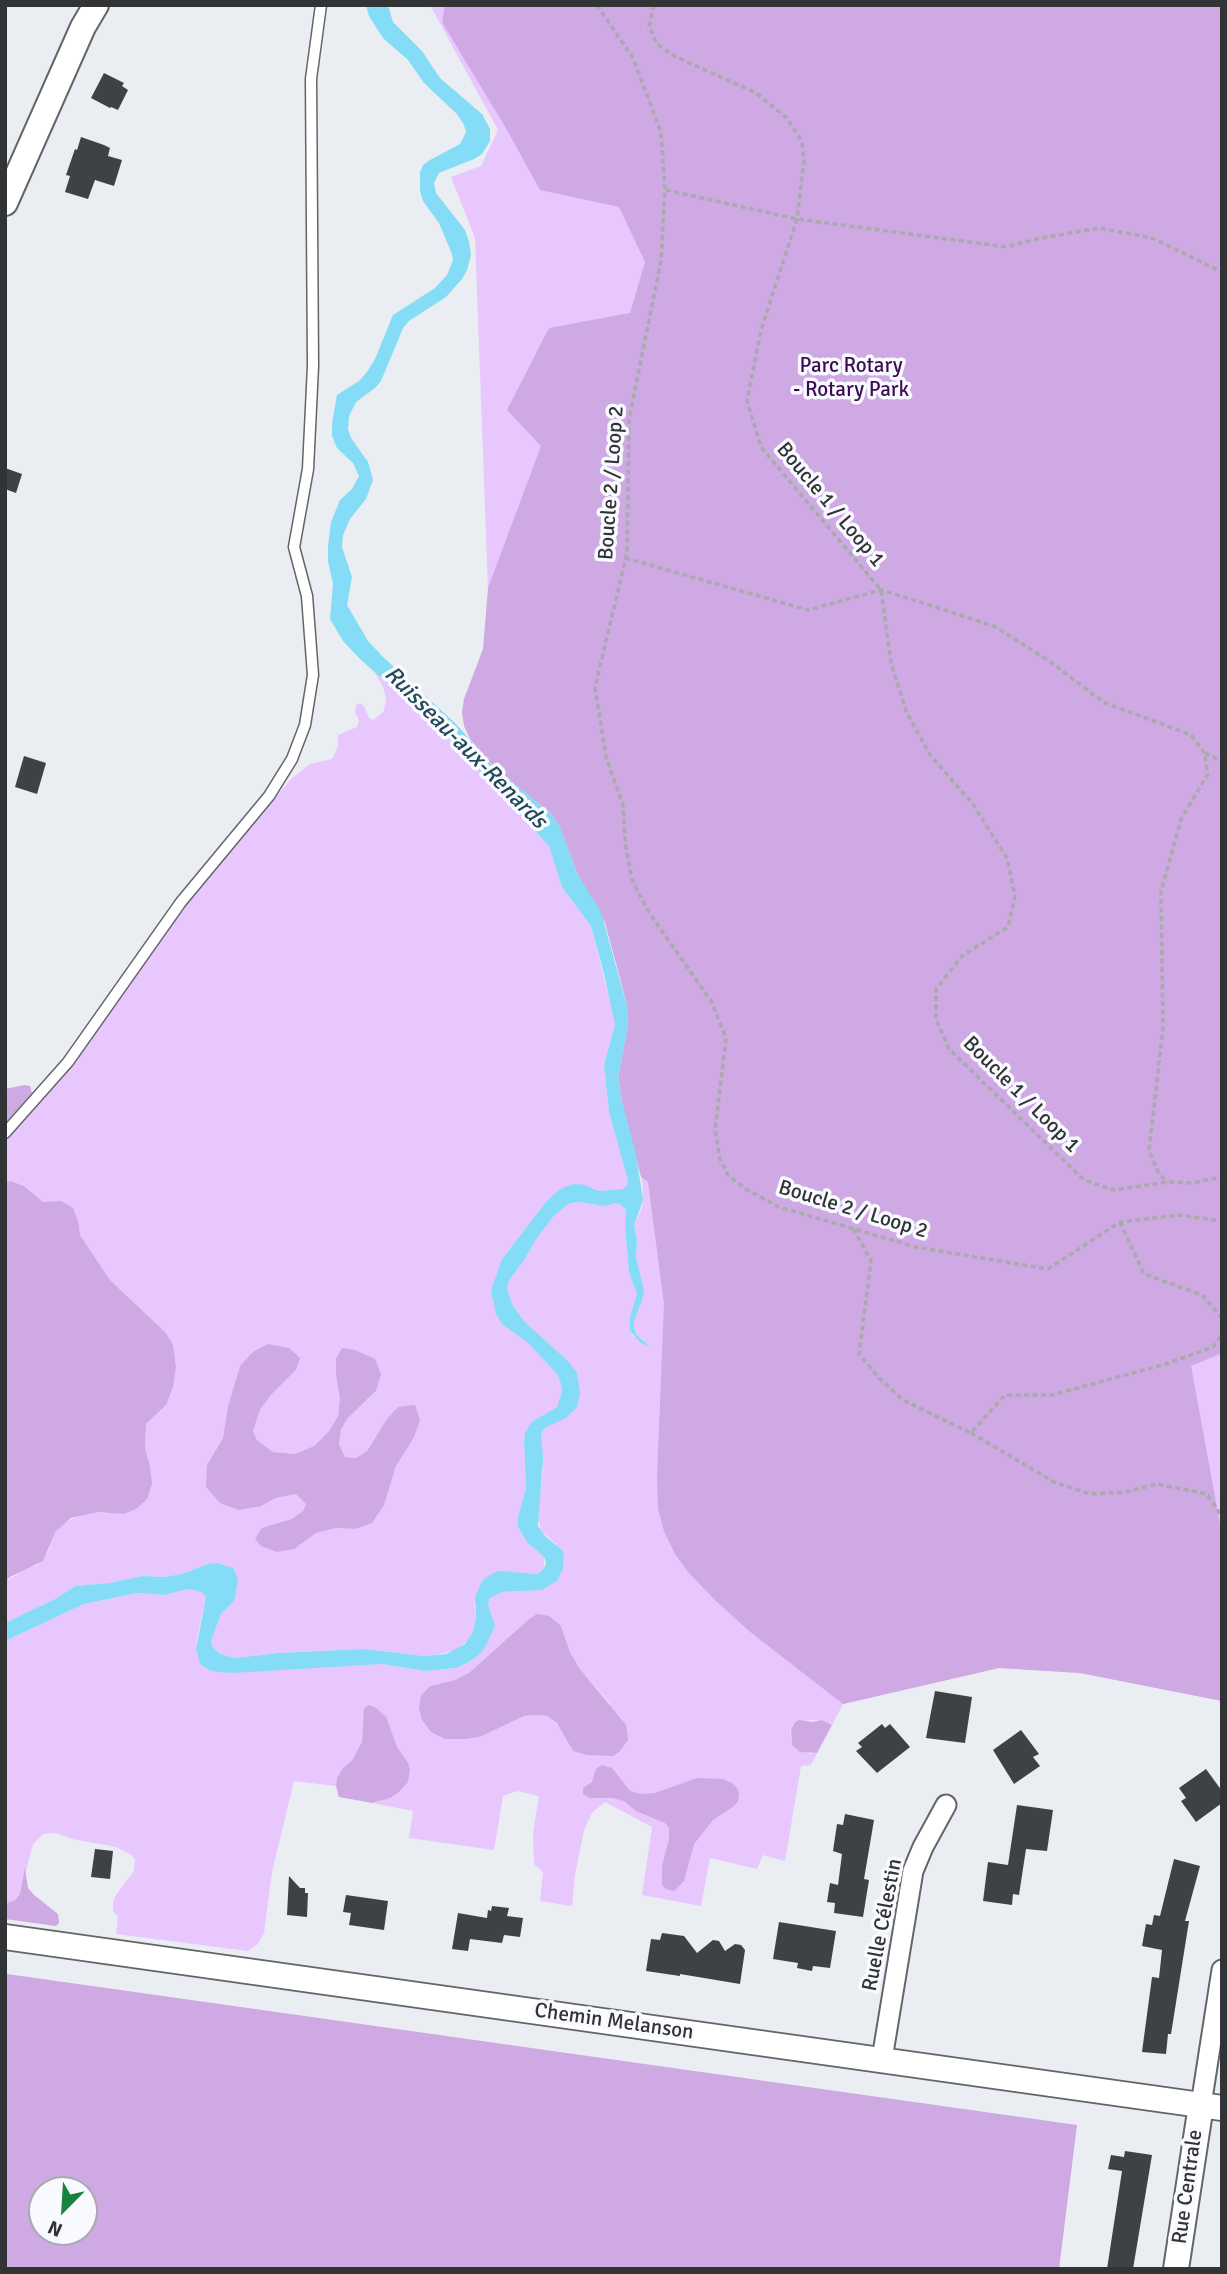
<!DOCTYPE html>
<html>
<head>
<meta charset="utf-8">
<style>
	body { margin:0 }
	#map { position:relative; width:1227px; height:2274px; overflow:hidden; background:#eaedf1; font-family:Signika,sans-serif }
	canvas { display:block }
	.frame { position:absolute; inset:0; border:7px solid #323334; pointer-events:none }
	.north { position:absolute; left:28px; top:2176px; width:70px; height:70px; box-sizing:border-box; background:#f8faff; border:2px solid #a9aaae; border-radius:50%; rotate:204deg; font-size:19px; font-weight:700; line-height:28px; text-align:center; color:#323334 }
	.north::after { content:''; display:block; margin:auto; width:24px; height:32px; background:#17843b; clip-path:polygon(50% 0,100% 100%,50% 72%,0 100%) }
</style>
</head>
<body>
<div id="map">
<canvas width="1227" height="2274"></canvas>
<div class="frame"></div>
<div class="north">N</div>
</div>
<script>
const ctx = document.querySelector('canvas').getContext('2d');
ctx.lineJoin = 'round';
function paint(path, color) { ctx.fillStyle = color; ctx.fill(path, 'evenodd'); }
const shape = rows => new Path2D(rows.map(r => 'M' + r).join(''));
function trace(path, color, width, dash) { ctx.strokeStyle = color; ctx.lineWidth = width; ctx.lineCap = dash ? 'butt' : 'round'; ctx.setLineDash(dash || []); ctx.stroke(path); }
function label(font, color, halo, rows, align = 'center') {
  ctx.font = font + ' Signika,sans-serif'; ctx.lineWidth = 7; ctx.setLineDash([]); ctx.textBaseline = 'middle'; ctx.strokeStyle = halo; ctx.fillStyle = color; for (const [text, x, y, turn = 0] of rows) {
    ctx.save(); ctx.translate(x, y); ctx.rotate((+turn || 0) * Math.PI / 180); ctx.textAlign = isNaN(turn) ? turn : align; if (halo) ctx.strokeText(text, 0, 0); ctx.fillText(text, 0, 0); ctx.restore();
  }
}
const green = shape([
	[430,5,1222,5,1222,1701,1080,1673,999,1668,843,1704,832,1725,822,1720,795,1721,790,1729,792,1745,810,1754,817,1753,811,1765,801,1766,785,1861,763,1855,757,1869,710,1858,701,1906,642,1895,652,1827,605,1802,592,1813,584,1830,575,1875,572,1906,540,1901,543,1872,534,1864,533,1833,539,1796,517,1791,503,1796,494,1850,409,1838,413,1811,372,1803,381,1801,362,1733,362,1742,358,1751,337,1778,336,1786,294,1781,272,1872,264,1933,258,1944,248,1951,116,1934,118,1917,113,1911,113,1903,116,1895,134,1871,135,1860,132,1855,116,1847,72,1839,56,1833,43,1834,33,1844,20,1894,15,1900,5,1904,5,1641,84,1604,137,1593,164,1595,189,1589,202,1592,206,1597,197,1638,196,1649,200,1664,221,1672,382,1664,424,1671,456,1668,469,1662,479,1655,495,1626,488,1605,490,1598,502,1592,542,1590,557,1581,563,1569,564,1555,556,1544,541,1531,538,1516,543,1469,541,1433,546,1427,572,1413,567,1360,525,1322,513,1306,507,1288,510,1279,524,1260,537,1238,553,1217,568,1204,577,1202,595,1205,614,1203,620,1204,626,1210,625,1226,629,1272,637,1293,630,1317,630,1331,633,1336,645,1341,636,1334,634,1327,634,1321,644,1289,636,1257,637,1239,634,1226,642,1208,643,1189,641,1177,647,1181,633,1016,606,887,500,685,488,588,475,238,451,177,481,166,498,130],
	[528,1620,561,1626,570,1652,580,1669,610,1704,573,1751,557,1723,547,1716,538,1715,524,1716,482,1736,430,1686,455,1680,470,1672],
	[374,671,446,735,549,846,562,887,591,926,614,1018,615,1025,604,1065,609,1112,628,1181,627,1185,623,1189,599,1191,592,1188,564,1187,555,1193,546,1202,502,1259,491,1290,502,1324,528,1343,557,1374,561,1384,562,1392,557,1407,541,1417,525,1433,524,1441,526,1488,518,1517,518,1527,527,1542,544,1557,544,1568,538,1574,507,1572,474,1603,476,1618,473,1632,470,1639,455,1650,436,1655,424,1656,365,1649,278,1653,235,1658,220,1654,212,1646,211,1641,221,1614,231,1604,208,1564,182,1574,164,1577,143,1576,109,1583,75,1586,57,1598,5,1623,5,1582,28,1568,38,1565,47,1554,56,1531,63,1523,82,1515,100,1512,123,1514,150,1466,145,1448,146,1424,166,1405,176,1367,173,1344,165,1332,110,1280,80,1235,79,1224,61,1201,43,1202,24,1186,11,1181,5,1182,5,1138,48,1091,184,903,292,778,310,764,332,759,338,746,338,735,357,727,359,721,355,712,356,705,360,703,364,706,369,718,373,720,384,711,386,698,383,687],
	[240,1366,296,1370,271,1395,260,1410,253,1431,257,1440,273,1452,295,1454,314,1446,329,1431,338,1416,341,1399,339,1388,376,1392,347,1419,341,1430,339,1444,345,1457,356,1458,367,1451,376,1436,396,1466,384,1505,355,1529,336,1528,316,1533,305,1541,292,1519,303,1511,306,1504,296,1494,276,1498,261,1506,207,1465,223,1438,228,1406]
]);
const forest = shape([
	[445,5,1222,5,1222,1353,1191,1366,1222,1535,1222,1701,1080,1673,999,1668,843,1704,749,1631,714,1599,688,1572,675,1554,664,1531,658,1509,657,1477,664,1304,648,1182,641,1177,622,1102,618,1077,628,1025,627,1006,620,978,605,923,577,873,563,836,551,814,494,767,470,739,464,726,462,712,464,699,483,649,488,588,541,446,507,410,549,328,630,313,645,262,619,207,540,190,507,130,442,22],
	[24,1085,30,1086,32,1093,5,1123,5,1089],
	[11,1181,24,1186,43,1202,61,1201,73,1208,79,1224,80,1235,110,1280,165,1332,173,1344,176,1367,173,1387,166,1405,146,1424,145,1448,150,1466,152,1484,147,1499,136,1509,123,1514,99,1512,71,1518,56,1531,43,1561,10,1577,5,1582,5,1182],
	[268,1344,289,1348,300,1358,296,1370,271,1395,260,1410,253,1431,257,1440,273,1452,295,1454,314,1446,329,1431,338,1416,340,1399,336,1374,336,1359,342,1348,355,1350,375,1359,381,1374,376,1391,347,1419,341,1430,339,1444,345,1457,356,1458,367,1451,387,1419,398,1407,415,1405,420,1420,414,1437,396,1466,384,1505,372,1523,355,1529,336,1528,316,1533,294,1549,277,1552,261,1546,255,1539,262,1528,292,1519,303,1511,306,1504,296,1494,276,1498,261,1506,239,1510,220,1503,206,1487,207,1465,223,1438,228,1406,240,1366,253,1352],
	[537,1614,549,1616,561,1626,570,1652,580,1669,626,1725,628,1740,620,1751,613,1756,587,1755,573,1751,557,1723,547,1716,538,1715,524,1716,482,1736,466,1739,445,1739,431,1732,422,1720,419,1708,421,1696,430,1686,455,1680,470,1672,528,1620],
	[369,1705,376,1708,386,1717,397,1747,408,1763,410,1770,408,1782,399,1792,390,1798,372,1803,339,1797,336,1786,337,1778,343,1768,352,1760,362,1742,364,1708],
	[799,1720,812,1722,822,1720,832,1725,817,1753,800,1752,792,1745,791,1729,795,1722],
	[602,1765,612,1768,630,1791,641,1794,655,1793,697,1778,723,1779,732,1783,737,1788,739,1793,738,1801,734,1806,713,1820,694,1844,684,1881,674,1891,666,1889,662,1885,662,1866,669,1839,669,1828,665,1823,636,1811,624,1801,613,1798,590,1798,583,1794,583,1788,592,1782,596,1769],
	[25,1868,28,1888,34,1895,58,1914,59,1923,56,1926,5,1919,5,1904,15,1900,20,1894],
	[7,1974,1077,2125,1059,2269,5,2269,5,1981],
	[42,2190,84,2190,84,2232,42,2232]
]);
const water = shape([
	[366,5,388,5,393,22,422,51,440,78,482,114,490,129,490,141,482,154,474,159,439,173,434,183,436,193,465,230,469,242,471,255,467,270,462,279,446,297,409,321,403,328,381,381,375,388,356,402,349,416,348,429,351,438,368,462,373,480,366,499,350,519,343,535,342,547,352,577,347,605,368,641,382,656,456,724,494,767,551,814,559,825,577,873,601,912,627,1006,628,1025,618,1077,622,1102,636,1154,643,1200,634,1226,637,1239,636,1257,644,1289,643,1297,634,1321,634,1327,636,1334,649,1346,641,1343,630,1331,630,1317,637,1293,629,1273,625,1226,626,1210,620,1204,614,1203,605,1206,577,1202,568,1204,553,1217,537,1238,524,1260,510,1279,507,1288,513,1306,525,1322,567,1360,577,1373,580,1393,577,1407,566,1418,546,1427,541,1433,543,1459,538,1526,545,1536,562,1550,564,1555,563,1569,557,1581,542,1590,502,1592,490,1598,488,1605,495,1626,485,1647,479,1655,469,1662,456,1668,424,1671,382,1664,232,1673,211,1671,200,1664,196,1649,206,1597,201,1592,189,1589,164,1595,137,1593,84,1604,5,1641,5,1623,57,1598,75,1586,109,1583,143,1576,164,1577,182,1574,208,1564,218,1563,233,1568,238,1579,235,1598,231,1604,221,1614,211,1641,212,1646,220,1654,235,1658,278,1653,365,1649,424,1656,446,1654,465,1644,473,1632,476,1618,475,1597,482,1581,488,1576,499,1571,538,1574,544,1568,546,1563,544,1557,527,1542,518,1527,518,1517,526,1488,524,1441,525,1433,532,1422,557,1407,562,1392,561,1384,557,1374,528,1343,502,1324,496,1314,491,1290,502,1259,546,1202,555,1193,564,1187,575,1184,585,1185,599,1191,623,1189,627,1185,628,1181,609,1112,604,1065,615,1025,604,974,591,926,562,887,549,846,446,735,361,660,343,641,330,619,333,584,328,561,328,546,331,522,340,500,352,489,359,476,353,463,337,448,332,436,332,423,337,395,359,381,367,372,375,359,393,315,435,288,447,275,453,260,452,254,439,223,423,201,420,191,420,172,423,165,430,160,460,144,466,132,464,125,457,114,424,83,408,60,383,38,369,16]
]);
const building = shape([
	[104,73,124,83,122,86,128,90,118,110,111,107,110,108,91,98],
	[81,137,104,145,110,148,108,156,122,160,114,186,95,180,88,199,65,192,70,176,66,175,75,149,77,150],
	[5,468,22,474,16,493,5,489],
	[24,756,46,763,37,794,15,787],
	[935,1691,972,1697,965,1743,926,1738],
	[882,1724,885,1728,890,1724,910,1747,877,1773,856,1751,862,1747,858,1743],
	[1021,1730,1039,1754,1033,1757,1040,1766,1014,1784,993,1750],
	[1206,1769,1222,1791,1222,1803,1196,1822,1181,1801,1186,1798,1179,1788],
	[1017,1805,1053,1810,1047,1851,1026,1849,1019,1895,1013,1894,1012,1905,983,1901,988,1862,1008,1865],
	[845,1814,874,1820,864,1879,869,1880,863,1917,834,1913,835,1903,827,1902,830,1883,838,1885,842,1854,833,1851,837,1824,843,1825],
	[95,1849,113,1851,110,1879,91,1877],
	[1174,1859,1200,1866,1185,1921,1189,1921,1171,2034,1168,2034,1166,2054,1142,2052,1152,1977,1159,1978,1162,1950,1142,1946,1146,1924,1152,1925,1154,1915,1160,1916],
	[289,1876,300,1888,305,1888,305,1893,308,1893,307,1917,287,1915],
	[346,1895,388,1901,384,1930,349,1925,351,1913,343,1912],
	[492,1906,509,1908,507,1916,523,1918,520,1937,504,1935,502,1943,470,1939,468,1951,452,1949,458,1913,487,1918,488,1910,491,1911],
	[779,1922,836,1931,830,1968,813,1966,812,1971,797,1968,798,1963,773,1959],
	[662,1933,684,1936,697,1953,713,1940,719,1941,725,1951,735,1944,741,1945,745,1950,740,1984,680,1974,680,1976,646,1971,651,1939,660,1940],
	[1125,2151,1152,2155,1133,2269,1107,2269,1122,2171,1108,2169,1111,2155,1124,2157]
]);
const path = shape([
	[597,5,633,58,661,132,665,189,661,261,629,419,627,553,595,687,606,757,623,805,625,842,632,880,648,911,711,1001,726,1038,715,1130,720,1159,728,1175,744,1188,779,1207,916,1247,1048,1269,1120,1222,1179,1215,1222,1221],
	[654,5,649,26,657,44,674,56,756,93,787,118,802,142,804,160,797,219,761,330,747,401,761,447,881,590,891,663,906,711,930,755,972,803,1007,858,1015,896,1008,927,962,956,936,989,936,1019,949,1049,1084,1180,1113,1190,1168,1182,1192,1183,1222,1177],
	[666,190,797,219,1007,247,1036,239,1099,228,1152,238,1222,272],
	[625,558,808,610,881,590,939,608,996,627,1052,663,1103,702,1191,735,1204,752,1208,774,1181,819,1161,892,1163,1028,1149,1151,1159,1174,1168,1182],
	[1205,753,1222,761],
	[1120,1222,1144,1274,1202,1295,1222,1318],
	[853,1229,871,1260,859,1354,879,1378,903,1400,971,1433,1005,1395,1052,1395,1166,1364,1213,1347,1222,1334],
	[971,1433,1054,1482,1090,1494,1125,1492,1157,1484,1207,1494,1222,1516]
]);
const service = shape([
	[5,1133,68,1062,181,902,269,796,292,759,305,725,313,675,307,596,294,547,308,469,313,366,311,79,321,5]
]);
const minor = shape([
	[882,2059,913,1871,923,1847,946,1805],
	[1201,2105,1222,1970]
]);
const tertiary = shape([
	[5,203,83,27,96,5],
	[5,1937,1222,2108],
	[1176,2269,1201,2105]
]);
const parkNames = [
	["Parc Rotary",851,366],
	["- Rotary Park",851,390]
];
const streetNames = [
	["Boucle 2 / Loop 2",612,483,-86],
	["Boucle 1 / Loop 1",830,505,50],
	["Boucle 1 / Loop 1",1021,1095,45],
	["Boucle 2 / Loop 2",853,1210,17],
	["Ruelle Célestin",883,1925,-79],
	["Chemin Melanson",614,2022,8],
	["Rue Centrale",1188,2187,-82]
];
const waterNames = [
	["Ruisseau-aux-Renards",465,748,45]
];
paint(green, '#e8c6fe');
paint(forest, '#cea9e4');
paint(water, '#85dcf6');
paint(building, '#3f4245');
trace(service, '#636569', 13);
trace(minor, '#636569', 23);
trace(tertiary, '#636569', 28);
trace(path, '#a8aaad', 3.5, [5, 3.5]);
trace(service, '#fff', 10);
trace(minor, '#fff', 19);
trace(tertiary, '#fff', 24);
label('21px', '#3c0c53', '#f8faff', parkNames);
label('21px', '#323334', '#f8faff', streetNames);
label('italic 23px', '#234a56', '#f8faff', waterNames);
</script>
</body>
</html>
